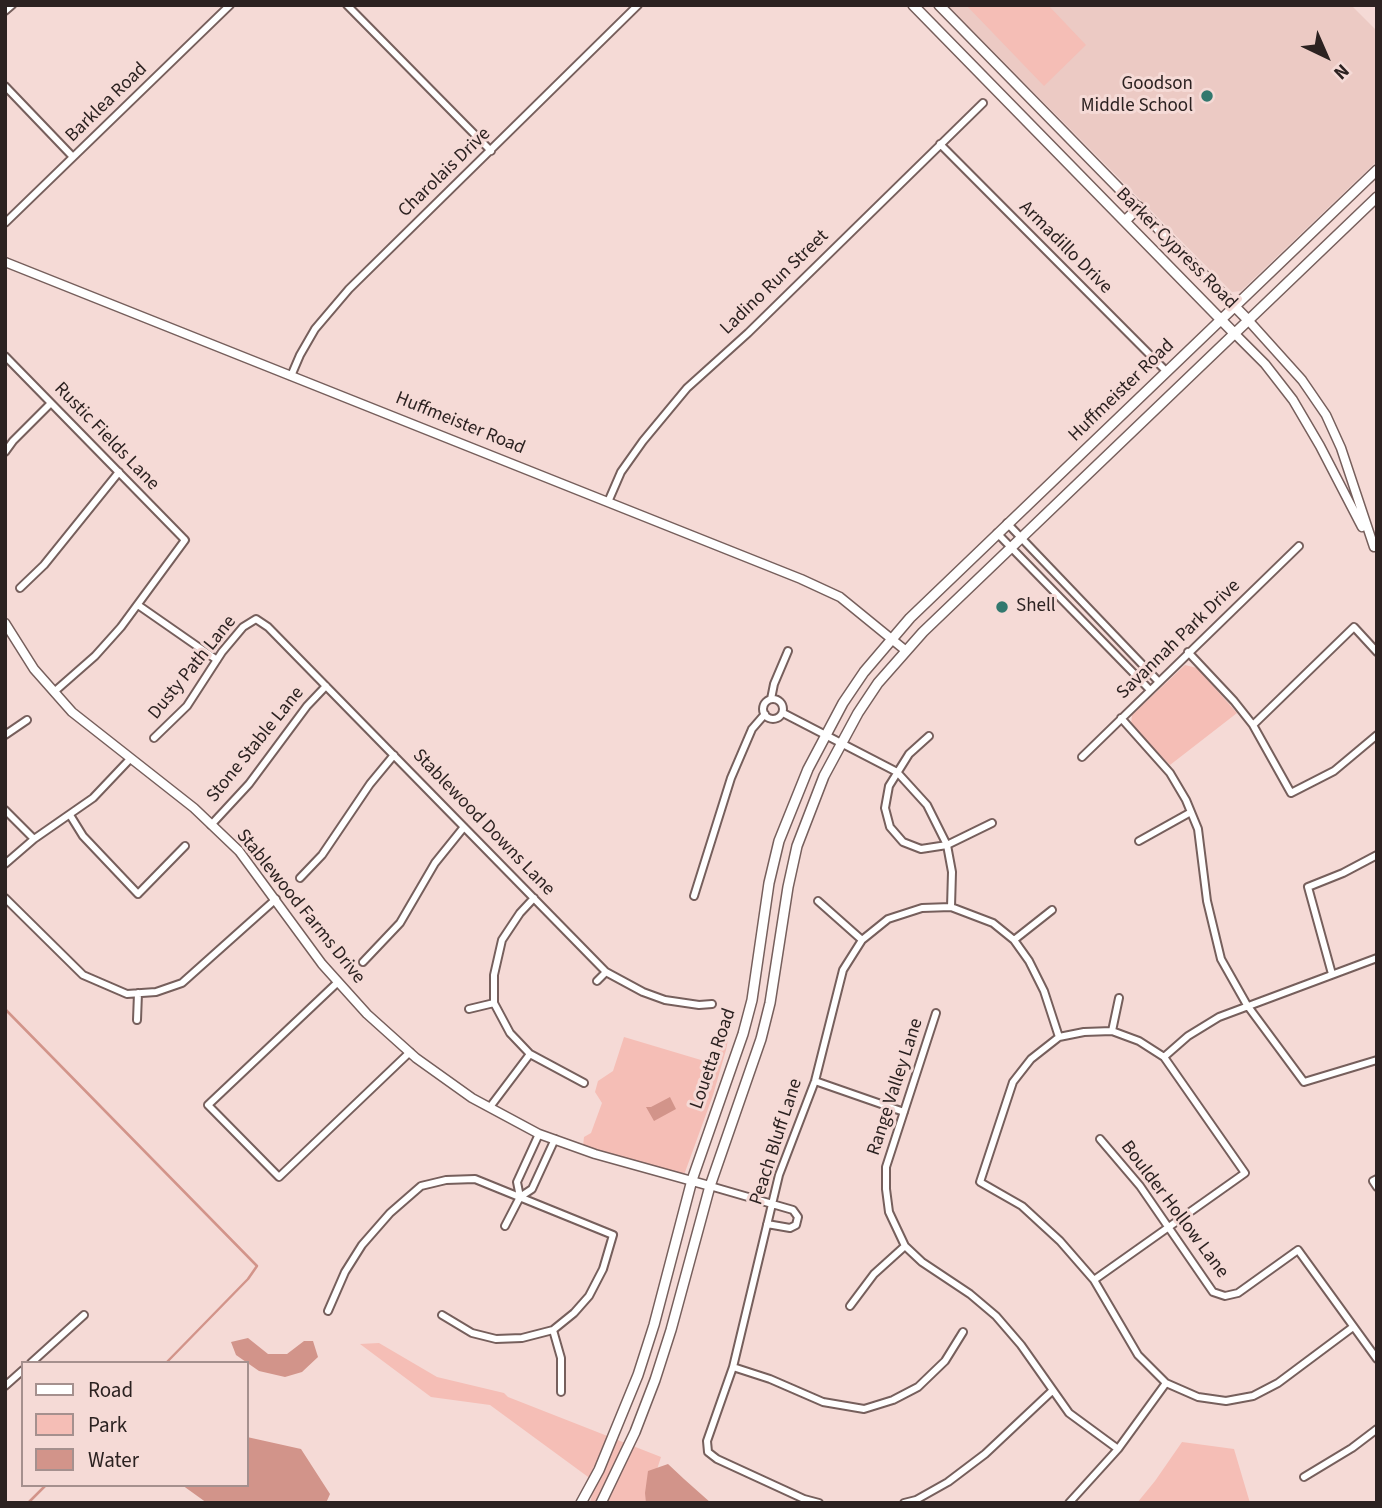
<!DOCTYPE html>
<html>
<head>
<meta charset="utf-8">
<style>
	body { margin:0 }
	#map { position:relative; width:1382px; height:1508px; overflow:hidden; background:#f5dad6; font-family:"Source Sans 3",sans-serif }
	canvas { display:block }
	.frame { position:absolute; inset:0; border:7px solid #2c2221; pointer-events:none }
	.legend { position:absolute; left:21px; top:1361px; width:228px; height:126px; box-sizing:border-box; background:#f5dad6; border:2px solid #a5908e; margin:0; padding:9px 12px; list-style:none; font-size:21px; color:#2c2221 }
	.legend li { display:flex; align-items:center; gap:14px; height:35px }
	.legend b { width:35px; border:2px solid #a5908e }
	.north { position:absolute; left:1291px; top:21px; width:70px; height:70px; -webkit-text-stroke:5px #f5dad6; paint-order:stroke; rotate:136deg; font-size:19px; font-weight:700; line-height:28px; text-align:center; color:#2c2221 }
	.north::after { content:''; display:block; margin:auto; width:24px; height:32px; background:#2c2221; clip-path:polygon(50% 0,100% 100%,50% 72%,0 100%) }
</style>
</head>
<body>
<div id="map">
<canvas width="1382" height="1508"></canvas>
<div class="frame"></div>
<ul class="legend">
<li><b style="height:9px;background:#fff"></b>Road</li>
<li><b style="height:19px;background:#f5beb6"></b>Park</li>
<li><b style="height:19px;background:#d2948a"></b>Water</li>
</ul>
<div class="north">N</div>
</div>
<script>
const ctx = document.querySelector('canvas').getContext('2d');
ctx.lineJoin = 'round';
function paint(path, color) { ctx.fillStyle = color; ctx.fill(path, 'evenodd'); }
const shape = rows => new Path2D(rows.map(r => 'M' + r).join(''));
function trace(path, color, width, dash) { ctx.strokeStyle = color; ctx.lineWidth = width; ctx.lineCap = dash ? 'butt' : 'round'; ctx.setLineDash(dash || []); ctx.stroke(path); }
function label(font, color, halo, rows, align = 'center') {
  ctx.font = font + ' "Source Sans 3",sans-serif'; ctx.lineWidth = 6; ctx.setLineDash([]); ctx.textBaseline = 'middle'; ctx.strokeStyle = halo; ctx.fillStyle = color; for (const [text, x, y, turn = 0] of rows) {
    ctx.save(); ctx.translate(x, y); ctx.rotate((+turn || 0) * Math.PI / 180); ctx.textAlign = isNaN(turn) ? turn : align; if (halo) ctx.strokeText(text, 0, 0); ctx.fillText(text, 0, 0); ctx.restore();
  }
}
const built = shape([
	[947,5,1351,5,1377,31,1377,161,1241,291,1232,292]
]);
const green = shape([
	[966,5,1048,5,1086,45,1044,86],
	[1185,665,1197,668,1237,713,1170,765,1131,724,1132,715],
	[733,1014,726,1050,713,1095,684,1175,613,1156,583,1146,584,1137,591,1133,602,1103,595,1092,598,1081,613,1071,624,1037,711,1063,716,1059,721,1029],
	[379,1343,437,1377,504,1393,508,1397,661,1457,646,1503,590,1503,595,1482,490,1405,431,1397,360,1344],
	[1182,1442,1234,1449,1250,1503,1137,1503,1155,1481]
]);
const water = shape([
	[670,1097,676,1109,654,1121,646,1107,651,1107],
	[248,1338,268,1354,287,1354,304,1341,313,1341,318,1357,302,1372,285,1377,259,1371,236,1355,231,1342],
	[247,1437,301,1449,330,1494,326,1503,207,1503,182,1485,247,1485],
	[668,1464,684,1479,711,1503,646,1503,645,1493,648,1471]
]);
const stream = shape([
	[5,1009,257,1266,248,1279,166,1363],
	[28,1503,46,1485]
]);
const minor = shape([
	[347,5,491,151],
	[5,11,12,5],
	[5,86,73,157],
	[940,144,1167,372],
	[5,223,230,5],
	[5,356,185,540,121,627,95,656,54,692],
	[291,376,300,355,315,329,349,289,638,5],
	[5,452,13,441,51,403],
	[608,502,621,472,643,441,687,388,748,333,983,103],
	[1007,523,1159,682],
	[997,533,1150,690],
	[20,588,44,565,119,472],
	[138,605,217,660],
	[1188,652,1234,701,1253,725,1291,793,1334,771,1377,735],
	'763 709a10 10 0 1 1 20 0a10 10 0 1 1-20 0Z',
	[771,699,774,684,788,651],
	[783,713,897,772,927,805,947,845,952,872,951,907],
	[1121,718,1170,773,1186,800,1198,829,1207,901,1221,959,1247,1005,1304,1082,1377,1060],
	[1253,725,1354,627,1377,652],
	[5,735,27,720],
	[929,736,909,754,889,786,885,808,890,827,903,842,921,849,947,845,992,823],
	[154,738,187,706,222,652,243,627,256,619,268,627,606,972,643,992,665,1000,699,1005,712,1004],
	[1082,757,1299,546],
	[5,810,34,839],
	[70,815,83,836,138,894,185,846],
	[211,825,249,784,307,706,326,686],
	[1139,841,1191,812],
	[5,864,34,839,93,798,130,759],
	[300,878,322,855,370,784,394,755],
	[694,896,731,778,752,729,765,714],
	[5,898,83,975,127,994,156,992,182,983,276,899],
	[534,898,520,913,502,940,494,975,494,1003,510,1033,530,1054,584,1083],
	[818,901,862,940],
	[1014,940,1052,910],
	[363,962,400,923,435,863,464,827],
	[1332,974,1308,887,1343,873,1377,855],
	[597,981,606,972],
	[338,982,208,1105,279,1177,410,1052],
	[469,1009,494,1003],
	[936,1013,886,1167,886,1189,889,1212,905,1246,922,1262,970,1294,996,1316,1021,1345,1069,1413,1118,1449],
	[137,1020,138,993],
	[1112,1031,1119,998],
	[1164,1057,1188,1036,1219,1017,1377,958],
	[815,1081,904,1112],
	[490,1107,530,1054],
	[1100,1139,1140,1186,1213,1292,1225,1296,1238,1293,1298,1250,1377,1359],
	[1377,1179,1373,1181,1377,1187],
	[710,1186,793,1210,798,1217,796,1225,790,1228,767,1224],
	[520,1197,517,1182,539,1134],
	[505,1226,520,1197,532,1189,555,1139],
	[1094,1280,1245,1173,1164,1057,1139,1041,1112,1031,1084,1032,1059,1037,1031,1059,1013,1082,980,1182,1022,1206,1060,1241,1094,1280,1138,1355,1166,1383,1198,1397,1226,1401,1253,1396,1278,1383,1353,1327],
	[850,1306,874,1274,905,1246],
	[328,1311,345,1272,362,1245,390,1213,421,1186,446,1180,475,1179,613,1235,603,1269,589,1296,574,1313,553,1330,522,1338,496,1339,472,1333,442,1315],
	[553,1330,561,1358,561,1392],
	[31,1363,84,1315],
	[733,1367,770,1379,823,1402,864,1409,893,1400,918,1387,945,1361,963,1332],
	[5,1386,23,1370],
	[1304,1477,1352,1448,1377,1429],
	[819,1503,804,1499,717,1459,708,1452,707,1441,733,1367,779,1175,815,1081,843,970,862,940,888,919,922,908,951,907,993,923,1014,940,1029,961,1044,991,1059,1037],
	[904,1503,916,1500,948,1482,985,1454,1052,1391],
	[1069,1503,1118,1449,1166,1383]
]);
const tertiary = shape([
	[5,262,801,579,840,597,905,650],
	[1248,320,1302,380,1326,415,1341,448,1374,547],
	[1234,333,1265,364,1293,400,1320,446,1362,527],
	[5,623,34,669,72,712,194,808,239,851,322,964,367,1014,416,1058,472,1098,539,1134,595,1154,710,1186]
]);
const secondary = shape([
	[913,5,1234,333],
	[939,5,1248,320],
	[1125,221,1139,207],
	[581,1503,599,1470,638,1375,654,1325,692,1180,743,1034,752,1000,769,883,779,841,808,769,843,703,864,672,910,618,1377,170],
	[601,1503,635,1432,655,1380,671,1330,710,1186,761,1039,770,1003,788,887,797,846,824,776,858,713,878,683,923,632,1377,197]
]);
const markers = [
	[1207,96,7,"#32786e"],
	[1002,607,7,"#32786e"]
];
const poiNames = [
	["Goodson",1193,85],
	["Middle School",1193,107],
	["Shell",1016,607,"left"]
];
const streetNames = [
	["Barklea Road",107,103,-44],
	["Charolais Drive",445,173,-44],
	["Armadillo Drive",1065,248,45],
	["Barker Cypress Road",1176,249,45],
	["Ladino Run Street",775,283,-44],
	["Huffmeister Road",1122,391,-44],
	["Huffmeister Road",460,424,22],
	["Rustic Fields Lane",106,437,46],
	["Savannah Park Drive",1179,640,-44],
	["Dusty Path Lane",193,668,-51],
	["Stone Stable Lane",256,745,-51],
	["Stablewood Downs Lane",483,823,46],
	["Stablewood Farms Drive",300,907,51],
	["Louetta Road",714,1059,-71],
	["Range Valley Lane",896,1087,-72],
	["Peach Bluff Lane",777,1142,-72],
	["Boulder Hollow Lane",1174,1210,53]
];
paint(built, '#eccac4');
paint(green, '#f5beb6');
paint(water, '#d2948a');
trace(stream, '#d2948a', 2.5);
trace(minor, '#765f5c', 10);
trace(tertiary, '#765f5c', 11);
trace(secondary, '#765f5c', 12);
trace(minor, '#fff', 6);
trace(tertiary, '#fff', 8);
trace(secondary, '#fff', 9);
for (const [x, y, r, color] of markers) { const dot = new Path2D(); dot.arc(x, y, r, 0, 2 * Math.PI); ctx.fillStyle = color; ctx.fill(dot); trace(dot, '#f5dad6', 2.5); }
label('19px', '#2c2221', '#f5dad6', poiNames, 'right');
label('19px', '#2c2221', '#f5dad6', streetNames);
</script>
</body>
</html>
